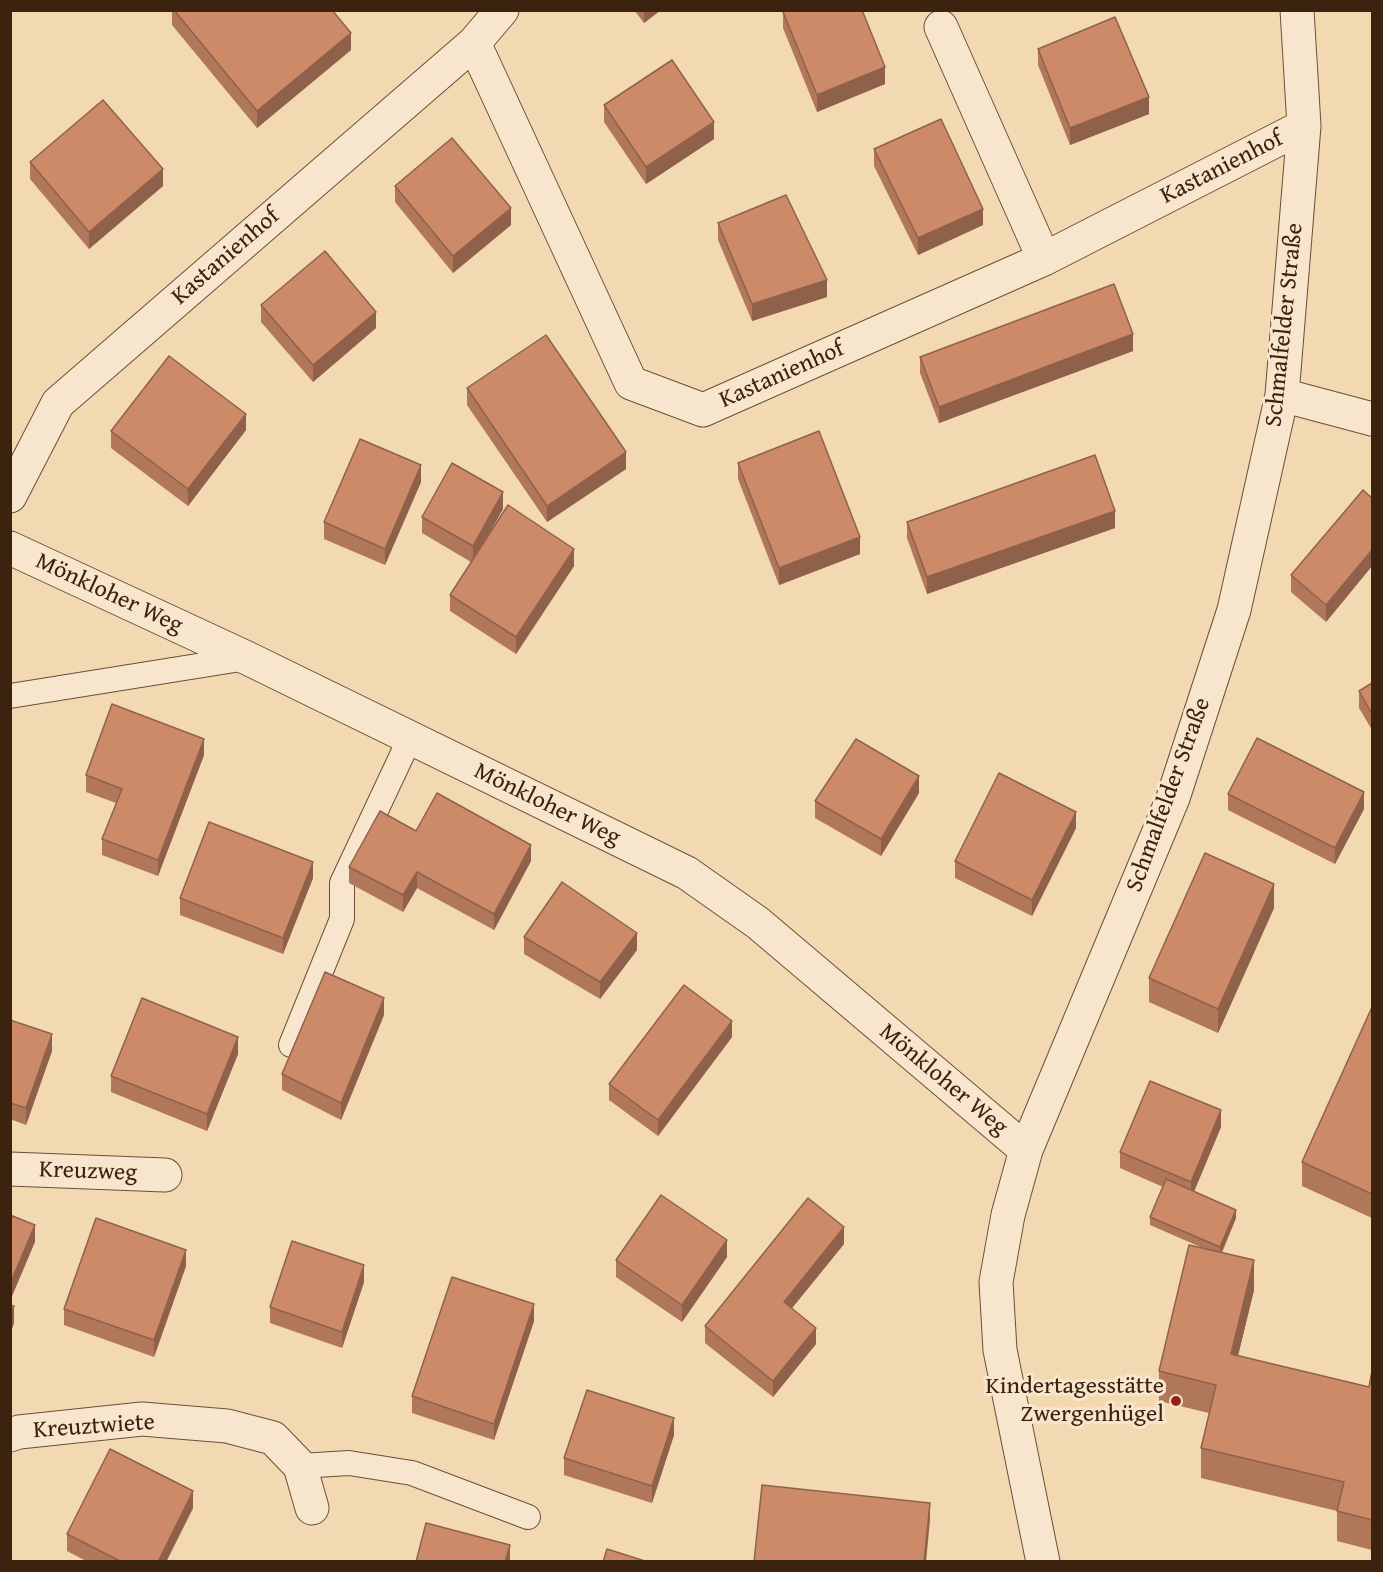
<!DOCTYPE html>
<html>
<head>
<meta charset="utf-8">
<style>
	body { margin:0 }
	#map { position:relative; width:1383px; height:1572px; overflow:hidden; background:#f2d9b2; font-family:"Gentium Book Plus",serif }
	canvas { display:block }
	.frame { position:absolute; inset:0; border:12px solid #3c230f; pointer-events:none }
</style>
</head>
<body>
<div id="map">
<canvas width="1383" height="1572"></canvas>
<div class="frame"></div>
</div>
<script>
const ctx = document.querySelector('canvas').getContext('2d');
ctx.lineJoin = 'round';
const shape = rows => new Path2D(rows.map(r => 'M' + r).join(''));
function trace(path, color, width, dash) { ctx.strokeStyle = color; ctx.lineWidth = width; ctx.lineCap = dash ? 'butt' : 'round'; ctx.setLineDash(dash || []); ctx.stroke(path); }
function paint(path, color) { ctx.fillStyle = color; ctx.fill(path, 'evenodd'); }
function label(font, color, halo, rows, align = 'center') {
  ctx.font = font + ' "Gentium Book Plus",serif'; ctx.lineWidth = 6; ctx.setLineDash([]); ctx.textBaseline = 'middle'; ctx.strokeStyle = halo; ctx.fillStyle = color; for (const [text, x, y, turn = 0] of rows) {
    ctx.save(); ctx.translate(x, y); ctx.rotate((+turn || 0) * Math.PI / 180); ctx.textAlign = isNaN(turn) ? turn : align; if (halo) ctx.strokeText(text, 0, 0); ctx.fillText(text, 0, 0); ctx.restore();
  }
}
const service = shape([
	[10,696,247,658],
	[291,1045,342,919,342,883,410,738],
	[300,1466,349,1463,412,1473,528,1517]
]);
const minor = shape([
	[941,27,1044,259],
	[474,43,502,10],
	[1282,395,1372,419],
	[10,496,58,403,474,43,631,383,703,410,1044,259,1304,126],
	[10,548,247,658,687,873,758,923,1026,1150],
	[10,1169,165,1175],
	[10,1435,19,1432,142,1419,227,1426,273,1438,300,1466,312,1508],
	[1043,1562,1000,1350,996,1282,1008,1215,1026,1150,1173,798,1234,610,1282,395,1304,126,1297,10]
]);
const wall = shape([
	[172,10,332,10,351,50,257,128,172,25],
	[634,10,661,10,644,23],
	[783,12,885,84,817,112,783,28],
	[1038,49,1149,114,1070,145,1038,65],
	[604,105,714,139,646,184,604,122],
	[874,149,983,225,918,255,874,166],
	[30,162,163,186,89,249,30,179],
	[395,186,511,225,453,273,395,202],
	[718,223,827,297,752,321,718,240],
	[261,305,376,328,313,382,261,322],
	[1133,351,939,423,920,373,920,357],
	[467,388,626,469,547,522,467,405],
	[246,430,188,506,111,448,111,431],
	[738,463,860,554,779,585,738,479],
	[421,482,385,565,324,539,324,522],
	[1372,498,1372,566,1326,622,1291,592,1291,575],
	[503,509,484,542,574,566,516,654,450,611,450,595,471,562,422,533,422,517],
	[907,522,1115,528,927,594,907,538],
	[1372,683,1372,730,1359,708,1359,691],
	[204,755,158,876,102,855,102,839,116,803,86,792,86,775],
	[919,793,881,856,815,818,815,801],
	[1228,794,1364,809,1335,864,1228,810],
	[1076,828,1032,916,955,878,955,861],
	[531,861,494,930,417,888,403,912,349,883,349,867],
	[313,878,283,954,180,915,180,898],
	[1274,908,1218,1033,1149,1002,1149,978],
	[524,937,637,950,600,999,524,954],
	[1372,1007,1372,1218,1302,1186,1302,1162],
	[384,1015,341,1120,282,1090,282,1074],
	[10,1020,52,1051,26,1125,10,1119],
	[732,1037,658,1136,609,1100,609,1084],
	[238,1054,207,1131,111,1092,111,1076],
	[1221,1127,1194,1191,1236,1218,1222,1253,1254,1290,1238,1356,1369,1387,1372,1371,1372,1550,1337,1541,1337,1511,1201,1478,1201,1448,1209,1413,1159,1401,1159,1371,1205,1249,1150,1225,1150,1217,1163,1187,1120,1168,1120,1152],
	[844,1244,792,1308,816,1344,773,1397,705,1343,705,1326],
	[727,1257,682,1322,616,1277,616,1260],
	[186,1266,154,1357,64,1325,64,1309],
	[364,1282,342,1348,270,1323,270,1307],
	[534,1321,494,1440,412,1413,412,1396],
	[674,1435,652,1503,564,1475,564,1458],
	[193,1508,166,1562,88,1562,67,1551,67,1534]
]);
const shadedWall = shape([
	[644,10,661,10,644,23],
	[351,33,351,50,257,128,257,111],
	[885,67,885,84,817,112,817,95],
	[1149,97,1149,114,1070,145,1070,128],
	[714,122,714,139,646,184,646,167],
	[163,169,163,186,89,249,89,232],
	[511,208,511,225,453,273,453,256],
	[983,209,983,225,918,255,918,238],
	[827,280,827,297,752,321,752,304],
	[376,312,376,328,313,382,313,365],
	[1133,334,1133,351,939,423,939,407],
	[246,414,246,430,188,506,188,489],
	[626,452,626,469,547,522,547,506],
	[421,465,421,482,385,565,385,549],
	[503,492,503,509,473,562,473,546],
	[1115,511,1115,528,927,594,927,577],
	[860,537,860,554,779,585,779,568],
	[574,549,574,566,516,654,516,637],
	[1372,550,1372,566,1326,622,1326,605],
	[204,739,204,755,158,876,158,860],
	[919,776,919,793,881,856,881,839],
	[1364,792,1364,809,1335,864,1335,848],
	[1076,812,1076,828,1032,916,1032,900],
	[531,845,531,861,494,930,494,914],
	[313,862,313,878,283,954,283,938],
	[417,872,417,888,403,912,403,895],
	[1274,884,1274,908,1218,1033,1218,1009],
	[637,933,637,950,600,999,600,982],
	[384,998,384,1015,341,1120,341,1103],
	[732,1021,732,1037,658,1136,658,1120],
	[52,1034,52,1051,26,1125,26,1108],
	[238,1037,238,1054,207,1131,207,1114],
	[1221,1110,1221,1127,1191,1199,1191,1182],
	[1236,1210,1236,1218,1220,1255,1220,1247],
	[35,1225,35,1242,10,1301,10,1284],
	[844,1227,844,1244,784,1318,784,1302],
	[727,1240,727,1257,682,1322,682,1305],
	[186,1250,186,1266,154,1357,154,1340],
	[1254,1260,1254,1290,1231,1384,1231,1354],
	[364,1265,364,1282,342,1348,342,1332],
	[534,1304,534,1321,494,1440,494,1424],
	[14,1306,14,1323,10,1335,10,1318],
	[816,1328,816,1344,773,1397,773,1381],
	[674,1418,674,1435,652,1503,652,1486],
	[193,1491,193,1508,166,1562,158,1562],
	[930,1503,930,1520,926,1562,924,1562],
	[510,1545,510,1562,505,1562]
]);
const building = shape([
	[174,10,332,10,351,33,257,111,174,10],
	[786,10,862,10,885,67,817,95,783,12,786,10],
	[1115,17,1149,97,1070,128,1038,49,1115,17],
	[672,60,714,122,646,167,604,105,672,60],
	[103,100,163,169,89,232,30,162,103,100],
	[941,119,983,209,918,238,874,149,941,119],
	[452,138,511,208,453,256,395,186,452,138],
	[786,195,827,280,752,304,718,223,786,195],
	[325,251,376,312,313,365,261,305,325,251],
	[1114,284,1133,334,939,407,920,357,1114,284],
	[546,335,626,452,547,506,467,388,546,335],
	[169,356,246,414,188,489,111,431,169,356],
	[819,431,860,537,779,568,738,463,819,431],
	[360,439,421,465,385,549,324,522,360,439],
	[1095,455,1115,511,927,577,907,522,1095,455],
	[452,463,503,492,473,546,422,517,452,463],
	[1363,490,1372,498,1372,550,1326,605,1291,575,1363,490],
	[508,505,574,549,516,637,450,595,508,505],
	[1372,683,1372,714,1359,691,1372,683],
	[112,704,204,739,158,860,102,839,122,789,86,775,112,704],
	[1257,738,1364,792,1335,848,1228,794,1257,738],
	[856,739,919,776,881,839,815,801,856,739],
	[999,773,1076,812,1032,900,955,861,999,773],
	[437,793,531,845,494,914,417,872,403,895,349,867,380,811,416,831,437,793],
	[209,822,313,862,283,938,180,898,209,822],
	[1205,853,1274,884,1218,1009,1149,978,1205,853],
	[562,882,637,933,600,982,524,937,562,882],
	[325,972,384,998,341,1103,282,1074,325,972],
	[684,985,732,1021,658,1120,609,1084,684,985],
	[142,998,238,1037,207,1114,111,1076,142,998],
	[1372,1007,1372,1194,1302,1162,1372,1007],
	[10,1020,52,1034,26,1108,10,1103,10,1020],
	[1150,1081,1221,1110,1191,1182,1120,1152,1150,1081],
	[1166,1179,1236,1210,1220,1247,1150,1217,1166,1179],
	[661,1195,727,1240,682,1305,616,1260,661,1195],
	[808,1198,844,1227,784,1302,816,1328,773,1381,705,1326,808,1198],
	[10,1215,35,1225,10,1284,10,1215],
	[96,1218,186,1250,154,1340,64,1309,96,1218],
	[292,1241,364,1265,342,1332,270,1307,292,1241],
	[1189,1245,1254,1260,1231,1354,1369,1387,1372,1371,1372,1520,1337,1511,1344,1482,1201,1448,1216,1385,1159,1371,1189,1245],
	[452,1277,534,1304,494,1424,412,1396,452,1277],
	[10,1305,14,1306,10,1318,10,1305],
	[587,1390,674,1418,652,1486,564,1458,587,1390],
	[110,1449,193,1491,158,1562,122,1562,67,1534,110,1449],
	[762,1485,930,1503,924,1562,754,1562,762,1485],
	[426,1523,510,1545,505,1562,416,1562,426,1523],
	[607,1549,648,1562,603,1562,607,1549]
]);
const markers = [
	[1176,1401,6,"#8f2418"]
];
const streetNames = [
	["Kastanienhof",1222,168,-27],
	["Kastanienhof",226,257,-41],
	["Schmalfelder Straße",1285,325,-84],
	["Kastanienhof",782,375,-24],
	["Mönkloher Weg",109,594,25],
	["Schmalfelder Straße",1169,795,-70],
	["Mönkloher Weg",547,805,26],
	["Mönkloher Weg",943,1080,40],
	["Kreuzweg",88,1172,2],
	["Kreuztwiete",94,1427,-4]
];
const poiNames = [
	["Kindertagesstätte",1164,1387],
	["Zwergenhügel",1164,1415]
];
trace(service, '#6a5038', 26);
trace(minor, '#6a5038', 35);
trace(service, '#f7e6cd', 24);
trace(minor, '#f7e6cd', 33);
paint(wall, '#b0775a');
paint(shadedWall, '#90614a');
paint(building, '#cd8a69');
trace(building, '#90614a', 1.5);
for (const [x, y, r, color] of markers) { const dot = new Path2D(); dot.arc(x, y, r, 0, 2 * Math.PI); ctx.fillStyle = color; ctx.fill(dot); trace(dot, '#f7e6cd', 2); }
label('24px', '#3c230f', '#f7e6cd', streetNames);
label('24px', '#3c230f', '#f7e6cd', poiNames, 'right');
</script>
</body>
</html>
